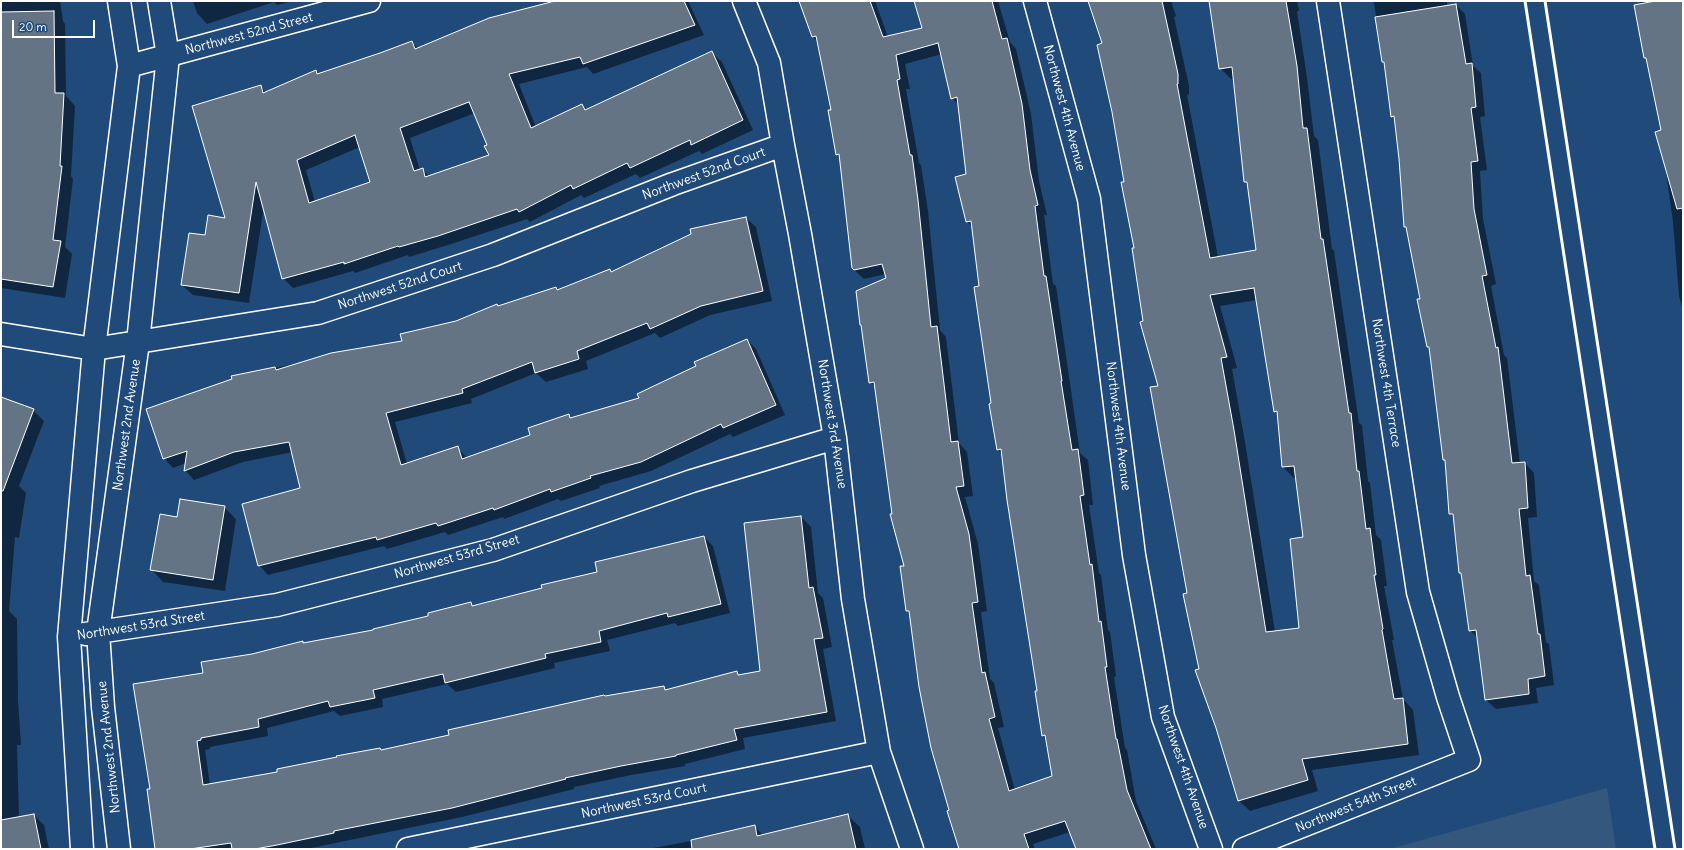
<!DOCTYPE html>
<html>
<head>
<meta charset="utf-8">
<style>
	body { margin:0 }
	#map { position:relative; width:1684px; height:850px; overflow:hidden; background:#1f4a7a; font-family:Delius,sans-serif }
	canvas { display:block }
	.frame { position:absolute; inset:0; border:2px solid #fff; pointer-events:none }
	.scale { position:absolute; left:12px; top:20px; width:83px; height:18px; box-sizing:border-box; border:2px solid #fff; border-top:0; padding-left:5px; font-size:12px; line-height:14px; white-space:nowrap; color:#fff; -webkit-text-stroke:3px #1f4a7a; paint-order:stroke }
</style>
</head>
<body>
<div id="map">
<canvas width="1684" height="850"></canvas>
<div class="frame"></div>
<div class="scale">20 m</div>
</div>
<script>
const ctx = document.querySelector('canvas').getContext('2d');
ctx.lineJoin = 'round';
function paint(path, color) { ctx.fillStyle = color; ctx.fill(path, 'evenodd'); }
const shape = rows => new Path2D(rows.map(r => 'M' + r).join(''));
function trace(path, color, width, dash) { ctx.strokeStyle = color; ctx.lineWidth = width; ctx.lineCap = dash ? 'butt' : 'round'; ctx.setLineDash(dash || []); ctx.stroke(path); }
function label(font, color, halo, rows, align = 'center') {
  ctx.font = font + ' Delius,sans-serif'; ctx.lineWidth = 4; ctx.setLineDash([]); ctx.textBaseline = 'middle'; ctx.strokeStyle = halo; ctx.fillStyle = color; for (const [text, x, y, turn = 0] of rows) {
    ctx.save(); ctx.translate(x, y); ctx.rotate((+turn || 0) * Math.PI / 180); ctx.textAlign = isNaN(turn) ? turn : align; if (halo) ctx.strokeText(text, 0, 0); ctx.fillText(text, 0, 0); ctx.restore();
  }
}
const built = shape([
	[1607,788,1616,849,1390,849]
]);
const shadow = shape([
	[1,1,60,1,63,21,65,24,66,96,75,106,71,176,73,179,65,247,72,254,65,298,1,288],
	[193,1,293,1,277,5,274,2,207,24,197,13],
	[559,1,688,1,704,35,593,74,587,67,519,84,536,127,582,105,587,110,711,52,722,62,753,130,702,154,699,151,640,178,636,174,584,198,581,195,530,222,527,219,448,245,409,257,408,255,355,273,353,271,293,288,283,278,264,206,249,303,193,295,182,285,206,236,227,219,260,86,266,92,316,71,319,74,411,42,418,48],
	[475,113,491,156,430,177,422,169,420,170,410,138],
	[360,147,371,183,315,202,306,170],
	[800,1,875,1,888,37,923,29,915,1,998,1,1010,42,1016,49,1031,114,1039,181,1047,215,1044,215,1053,284,1056,286,1080,453,1088,460,1093,505,1089,505,1099,573,1101,575,1108,630,1110,632,1116,676,1114,677,1125,748,1127,750,1136,801,1156,849,1077,849,1070,832,1033,844,1035,849,960,849,950,811,911,615,907,611,905,567,893,514,876,387,870,382,887,278,886,274,864,279,854,270,840,157,837,154,832,110,818,42,813,37],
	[942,54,952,98,959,105,967,175,967,221,973,228,998,450,1003,455,1039,692,1043,735,1046,739,1053,777,1015,790,998,728,1004,727,994,683,990,679,981,612,987,611,978,544,965,497,973,496,967,452,959,443,946,337,940,330,928,211,921,165,919,163,906,89,910,89,905,64],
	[1089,1,1171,1,1176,16,1174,17,1189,86,1189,94,1187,95,1218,257,1257,251,1248,185,1245,182,1234,79,1231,79,1220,68,1210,1,1297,1,1299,11,1297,11,1307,78,1314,136,1318,140,1332,249,1334,251,1359,423,1362,425,1368,481,1370,483,1376,535,1381,540,1387,586,1384,586,1394,640,1392,640,1403,699,1413,710,1419,755,1312,770,1318,791,1250,811,1238,800,1200,670,1159,386,1144,322,1126,182,1098,45,1103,44],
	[1257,300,1275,411,1278,414,1283,467,1294,478,1297,477,1304,538,1300,628,1275,632,1245,442,1232,369,1237,368,1220,306],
	[1372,1,1447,1,1447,6,1456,5,1465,14,1473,66,1481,73,1485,116,1480,117,1487,170,1480,171,1483,219,1496,284,1491,286,1504,355,1507,358,1520,464,1525,463,1534,473,1537,517,1528,518,1534,581,1539,585,1546,642,1549,644,1554,685,1536,688,1538,703,1496,709,1486,700,1479,639,1470,630,1462,575,1460,572,1454,518,1450,513,1446,462,1444,460,1430,348,1428,347,1421,300,1407,229,1405,227,1400,159,1396,120,1392,116,1386,64,1383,62,1374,3],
	[1640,1,1683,1,1683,311,1679,296,1673,222,1665,165,1662,131,1648,62,1645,58],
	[746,218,756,227,772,301,710,315,660,338,655,333,586,361,588,369,546,382,536,373,471,399,472,403,395,422,407,464,457,447,467,458,532,435,569,415,572,419,640,399,747,340,756,349,785,415,733,437,730,434,651,471,599,486,600,488,561,501,558,499,504,519,503,517,448,535,445,532,387,549,384,546,268,575,259,565,302,489,293,452,243,462,194,480,185,470,186,463,173,468,164,458,233,380,232,377,403,341,498,307,556,288,559,291,610,270,612,272],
	[1,398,33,410,44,421,19,486,26,493,19,538,15,537,9,611,17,619,18,701,21,745,17,745,19,818,34,815,44,825,49,849,1,849],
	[224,507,236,519,225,591,163,582,152,570,178,519],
	[801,517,811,527,818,593,823,598,832,647,823,649,836,721,743,738,745,749,685,764,685,766,631,775,574,787,574,789,462,817,306,849,156,849,151,790,204,674,252,655,302,642,305,644,374,631,429,617,470,603,474,607,598,573,704,537,713,546,730,613,678,626,675,623,607,640,610,651,554,663,555,668,456,692,447,684,382,699,383,707,340,716,334,711,267,728,268,736,210,747,210,749,205,750,210,785,279,773,450,736,605,697,664,687,667,690,737,672,740,676,761,672],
	[848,816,860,827,865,849,648,849,686,842,754,826,763,835]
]);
const building = shape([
	[555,1,684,1,695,25,583,64,580,57,509,74,531,128,582,104,585,110,712,51,743,120,691,145,690,140,630,168,627,163,573,189,571,185,519,212,517,209,438,236,399,247,398,246,344,264,344,262,282,279,256,182,239,293,181,285,189,233,205,235,208,215,225,218,192,106,261,85,263,93,316,70,317,74,380,53,412,41,415,49,489,18,555,1],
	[469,102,487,145,484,146,489,155,425,177,423,168,414,171,400,128,469,102],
	[355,135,370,182,309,203,297,160,355,135],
	[799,1,870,1,883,37,922,28,914,1,992,1,1002,39,1007,38,1022,104,1030,170,1038,205,1035,206,1044,276,1046,276,1062,381,1061,381,1072,450,1078,449,1084,495,1080,496,1090,565,1092,564,1099,622,1101,621,1107,667,1105,667,1116,739,1117,739,1127,790,1151,849,1076,849,1065,821,1024,834,1029,849,959,849,947,811,949,810,931,748,919,687,909,611,906,611,900,566,904,566,890,514,892,514,874,382,869,383,861,325,860,325,856,291,886,278,882,264,854,270,852,268,839,154,836,155,828,110,831,110,816,36,812,37,799,1],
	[938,43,951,99,957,97,966,174,955,177,966,222,971,221,979,286,974,287,991,403,989,404,997,450,1001,449,1007,500,1037,691,1035,691,1042,736,1045,735,1052,776,1009,791,989,719,995,717,985,672,982,673,972,603,978,602,969,534,956,487,964,486,958,441,951,442,937,326,931,327,918,200,912,155,910,155,897,80,900,79,896,55,938,43],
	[1088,1,1162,1,1178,74,1178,84,1177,84,1210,258,1256,250,1247,182,1244,182,1232,67,1219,69,1209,1,1286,1,1297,66,1303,128,1307,128,1321,239,1323,239,1349,413,1351,413,1357,471,1359,471,1366,529,1370,528,1376,575,1374,575,1383,629,1382,630,1394,699,1403,698,1408,744,1302,759,1308,780,1238,801,1216,728,1195,670,1199,669,1183,594,1187,593,1150,387,1158,386,1140,322,1143,321,1132,248,1134,248,1121,182,1124,182,1112,112,1097,45,1102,43,1088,1],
	[1254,288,1274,412,1277,411,1282,467,1294,466,1303,537,1290,539,1299,628,1266,632,1234,430,1221,358,1227,357,1210,295,1254,288],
	[1655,1,1683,1,1683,208,1677,209,1655,132,1661,130,1646,58,1644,58,1634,5,1655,1],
	[1456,4,1466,64,1472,63,1476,107,1471,108,1478,161,1471,162,1474,209,1487,275,1482,276,1496,348,1498,347,1512,463,1525,462,1528,508,1519,509,1526,576,1530,575,1538,634,1540,634,1545,676,1528,679,1529,694,1485,700,1476,630,1469,631,1461,573,1459,573,1453,514,1449,514,1445,460,1443,460,1429,347,1427,347,1417,299,1420,299,1406,227,1404,227,1399,159,1394,116,1391,117,1384,62,1382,62,1375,17,1456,4],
	[54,11,55,93,64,93,60,166,62,166,53,240,61,241,53,287,1,279,1,12,54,11],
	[746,217,763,291,701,306,650,329,647,323,577,351,579,359,535,373,532,362,462,389,463,393,386,413,401,465,458,446,462,459,530,435,528,428,569,414,570,418,639,398,637,394,696,366,694,362,747,339,776,405,723,428,721,424,641,462,590,476,591,478,551,492,550,489,494,510,493,508,438,526,436,523,377,540,376,537,258,566,242,504,300,488,289,442,234,452,184,471,187,451,163,459,146,409,232,379,231,376,275,367,276,370,331,353,402,341,400,334,456,321,497,304,498,306,556,287,557,290,610,269,611,272,691,234,690,229,746,217],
	[1,397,34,409,3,491,1,491,1,397],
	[180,499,225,506,213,580,150,570,160,514,177,517,180,499],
	[801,516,809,588,813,587,823,638,814,639,827,712,734,729,737,740,676,755,676,756,621,766,565,778,566,779,452,808,334,831,334,833,277,845,255,849,232,849,231,843,190,849,155,849,147,789,150,789,133,684,203,673,201,662,252,654,303,641,303,643,373,630,373,629,428,616,428,613,471,602,472,606,542,588,541,585,597,572,595,562,704,536,721,604,668,617,667,613,599,631,601,642,545,654,546,658,445,683,443,674,373,690,375,698,330,707,328,701,258,719,259,727,201,738,201,740,197,741,203,785,277,772,277,769,337,757,336,756,380,748,381,750,449,735,448,730,604,695,605,696,664,686,665,690,737,671,738,675,760,671,744,523,801,516],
	[34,814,41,849,1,849,1,820,34,814],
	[848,814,856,849,692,849,691,840,755,825,757,836,848,814]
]);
const minor = shape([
	[744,1,769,63,783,145,800,234,835,438,853,599,879,752,912,849],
	[1035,1,1089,199,1134,555,1163,717,1211,849],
	[129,66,369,1],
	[1,334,94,349,318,313,493,255,673,184,783,145],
	[85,634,277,605,493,550,692,481,835,438],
	[82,849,69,637,94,349,129,66,119,1],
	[119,849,103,707,98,632,138,342,168,56,159,1],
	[408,849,879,752],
	[1244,849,1469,760,1448,697,1418,592,1328,1]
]);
const rail = shape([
	[1525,1,1655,849],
	[1545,1,1675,849]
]);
const streetNames = [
	["Northwest 52nd Street",249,34,-15],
	["Northwest 4th Avenue",1064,108,75],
	["Northwest 52nd Court",704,174,-20],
	["Northwest 52nd Court",400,286,-18],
	["Northwest 4th Terrace",1386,383,81],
	["Northwest 3rd Avenue",832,424,81],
	["Northwest 2nd Avenue",127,425,-82],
	["Northwest 4th Avenue",1118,426,83],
	["Northwest 53rd Street",457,557,-16],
	["Northwest 53rd Street",141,626,-9],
	["Northwest 2nd Avenue",109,747,-96],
	["Northwest 4th Avenue",1183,767,71],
	["Northwest 53rd Court",644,801,-12],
	["Northwest 54th Street",1356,805,-22]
];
paint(built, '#34577d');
paint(shadow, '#0007');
paint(building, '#657484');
trace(building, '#fff', 1);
trace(minor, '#fff', 25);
trace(minor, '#1f4a7a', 22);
trace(rail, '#fff', 3);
label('13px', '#fff', '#1f4a7a', streetNames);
</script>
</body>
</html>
